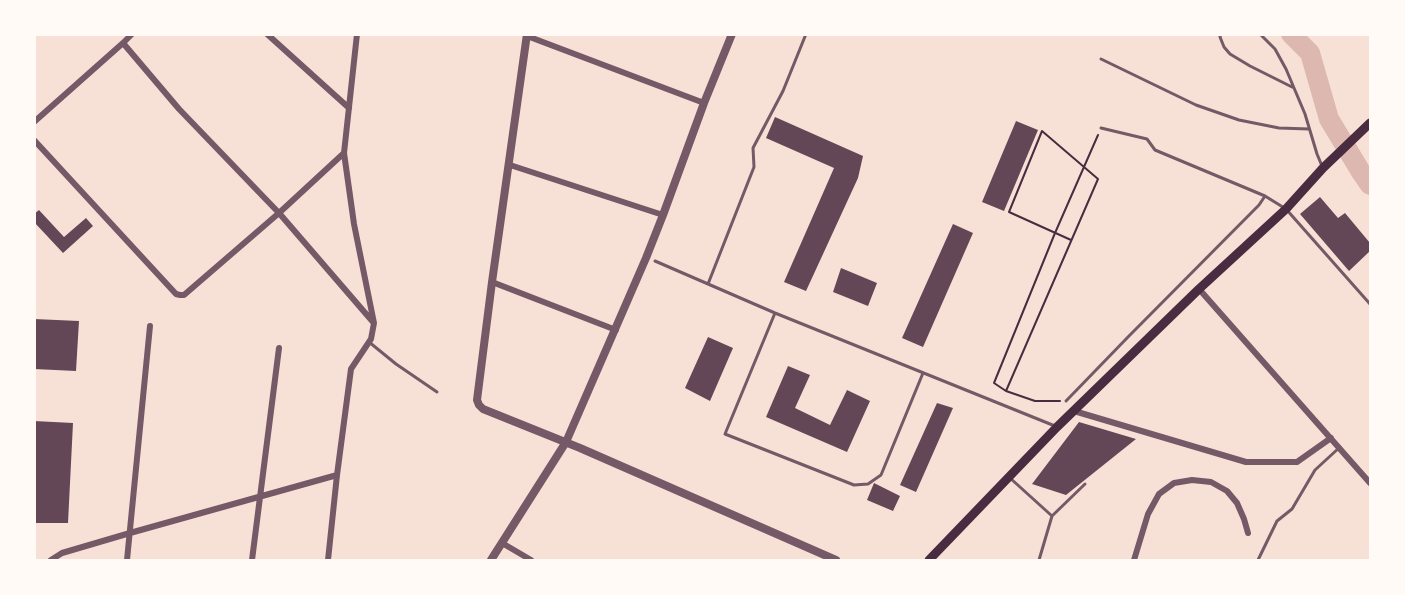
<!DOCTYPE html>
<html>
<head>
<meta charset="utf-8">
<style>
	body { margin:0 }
	#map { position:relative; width:1405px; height:595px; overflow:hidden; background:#f7e1d7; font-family:"DM Sans",sans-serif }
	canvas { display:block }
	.frame { position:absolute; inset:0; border:36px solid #fffaf5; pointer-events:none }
</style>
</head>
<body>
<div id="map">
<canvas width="1405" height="595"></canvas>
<div class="frame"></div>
</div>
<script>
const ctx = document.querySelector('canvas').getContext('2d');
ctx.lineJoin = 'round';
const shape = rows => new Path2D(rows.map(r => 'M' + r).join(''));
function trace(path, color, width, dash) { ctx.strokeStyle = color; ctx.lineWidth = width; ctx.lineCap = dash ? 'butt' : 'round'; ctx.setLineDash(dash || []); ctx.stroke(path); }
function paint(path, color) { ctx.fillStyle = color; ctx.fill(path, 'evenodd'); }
const river = shape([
	[1291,34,1310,53,1329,119,1361,172,1370,185]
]);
const building = shape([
	[775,117,863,156,858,178,806,291,784,282,834,168,766,138],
	[1016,121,1038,130,1004,211,982,202],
	[1320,197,1338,218,1345,213,1370,243,1370,251,1349,271,1300,214],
	[39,210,64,237,86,218,93,226,63,253,34,222,34,214],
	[953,224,973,233,923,347,902,338],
	[841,268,877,283,868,306,833,292],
	[34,319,79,321,76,371,34,369],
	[708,337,733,348,710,401,685,388],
	[788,366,810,375,795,408,830,425,847,390,870,401,847,452,766,417],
	[937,403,953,408,916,492,900,485],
	[34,421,73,423,68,523,34,523],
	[1079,422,1136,439,1066,495,1032,484],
	[874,483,900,496,893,511,867,500]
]);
const path = shape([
	[1006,391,1098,179,1042,131,1009,212,1071,240],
	[1060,401,1035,401,1006,391,994,383,1055,233,1098,135]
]);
const service = shape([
	[1221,34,1220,37,1224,47,1230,54,1250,66,1292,87],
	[1260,34,1275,49,1286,69,1305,114,1317,154,1322,166],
	[1101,59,1196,105,1239,120,1279,128,1309,129],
	[1101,128,1147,139,1155,150,1265,196,1286,209,1370,304],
	[655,261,775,313,1055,426],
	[708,284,754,167,753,148,783,91,806,34],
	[775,313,725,434,854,485,868,484,881,475,923,373],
	[369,342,396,364,437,392],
	[1066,401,1128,337,1259,205,1265,196],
	[1010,478,1052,516,1039,560],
	[1052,516,1085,484],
	[1258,560,1277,521,1292,509,1315,470,1340,447]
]);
const minor = shape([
	[267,34,349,108],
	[527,36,704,103],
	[123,43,179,109,279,213,373,322],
	[34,122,123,43,132,34],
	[34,140,176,294,180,295,184,295,279,213,344,153],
	[510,165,663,215],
	[492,282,616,330],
	[1199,289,1370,483],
	[1074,411,1246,462,1297,462,1331,438],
	[502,543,531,560],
	[51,560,62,553,130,533,337,475],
	[127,560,150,326],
	[252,560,279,348],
	[328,560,337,475,351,369,371,339,374,323,354,224,344,153,357,34],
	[1134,560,1148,514,1159,494,1174,483,1192,480,1211,482,1227,491,1237,503,1244,519,1248,533]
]);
const tertiary = shape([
	[527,34,492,282,477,400,479,405,483,409,580,448,836,560],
	[491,560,566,442,646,258,663,215,704,103,732,34]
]);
const secondary = shape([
	[929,560,1057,427,1199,289,1286,209,1323,168,1370,123]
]);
trace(river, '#dcb8b0', 20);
paint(building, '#644757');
trace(path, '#4a2c40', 2);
trace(service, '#755966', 3);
trace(minor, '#755966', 6);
trace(tertiary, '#755966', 8);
trace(secondary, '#4a2c40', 9);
</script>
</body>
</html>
